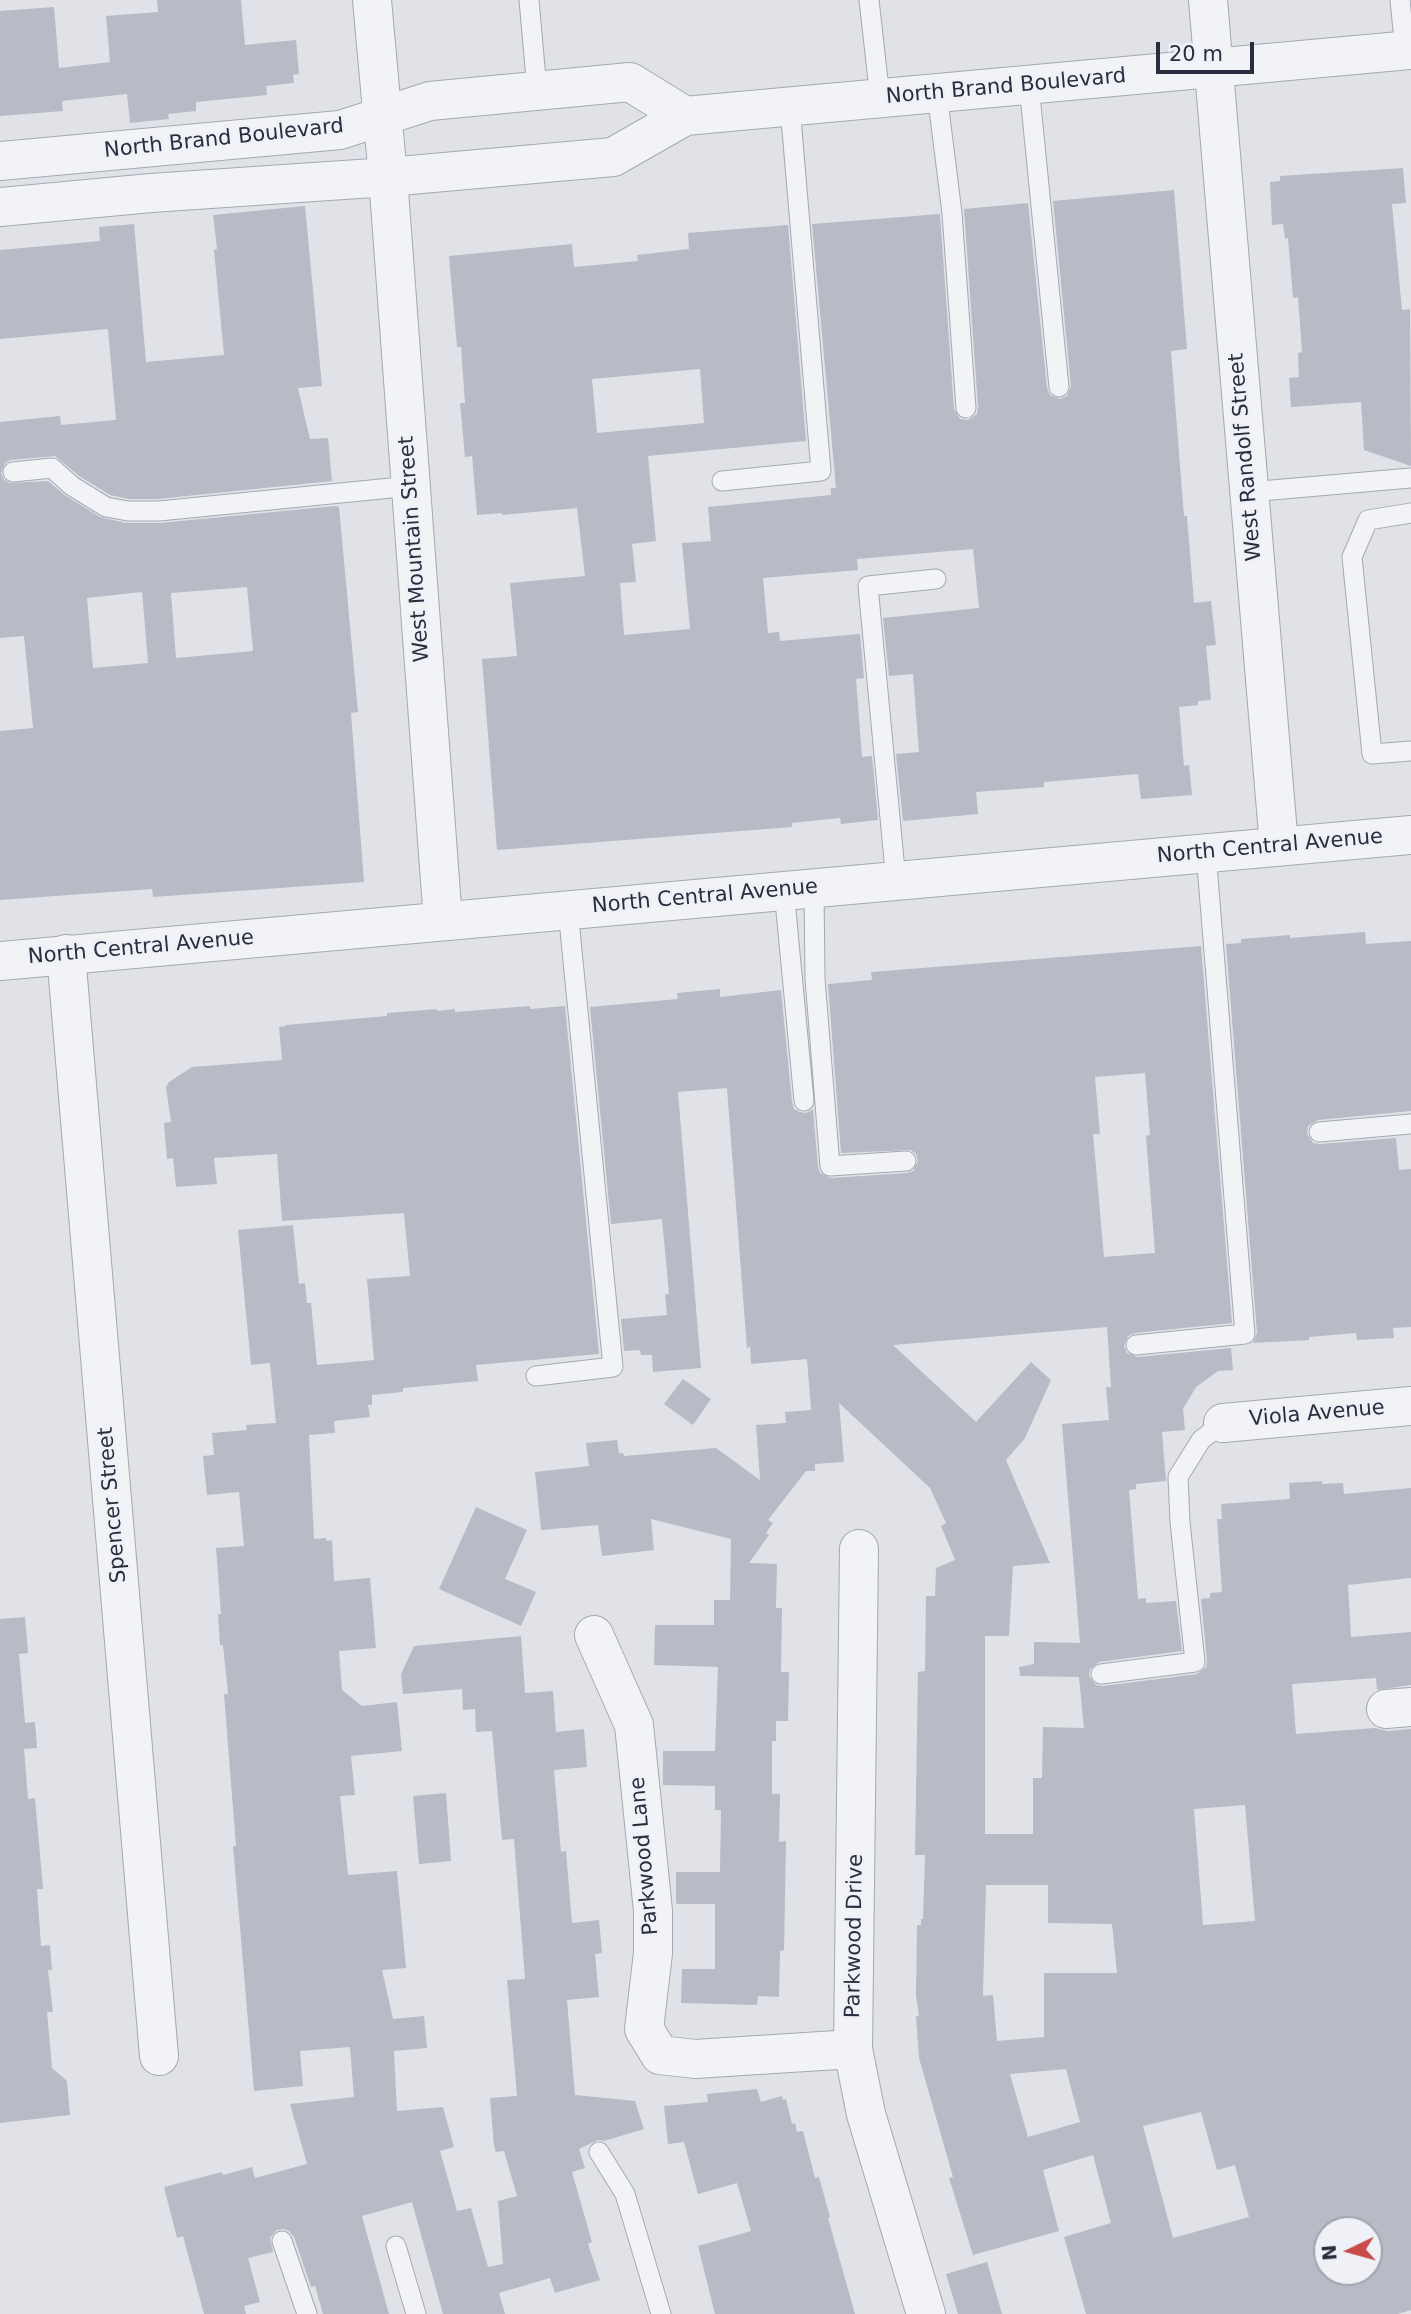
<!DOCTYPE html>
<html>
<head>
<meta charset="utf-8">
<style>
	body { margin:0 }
	#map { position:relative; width:1411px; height:2314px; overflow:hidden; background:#e0e2e8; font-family:"DejaVu Sans",sans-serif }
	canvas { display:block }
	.north { position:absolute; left:1313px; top:2216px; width:70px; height:70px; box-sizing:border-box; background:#eff1f6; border:2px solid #a0a3ad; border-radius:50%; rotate:265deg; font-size:19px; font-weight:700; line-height:28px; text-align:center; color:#292e3f }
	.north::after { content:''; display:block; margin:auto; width:24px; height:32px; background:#c94a4a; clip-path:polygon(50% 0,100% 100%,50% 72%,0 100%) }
	.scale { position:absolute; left:1156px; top:42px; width:98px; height:32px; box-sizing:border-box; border:4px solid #292e3f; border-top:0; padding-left:9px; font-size:21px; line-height:24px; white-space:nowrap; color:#292e3f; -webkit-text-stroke:5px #eff1f6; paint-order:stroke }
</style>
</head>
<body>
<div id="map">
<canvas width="1411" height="2314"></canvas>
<div class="north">N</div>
<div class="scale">20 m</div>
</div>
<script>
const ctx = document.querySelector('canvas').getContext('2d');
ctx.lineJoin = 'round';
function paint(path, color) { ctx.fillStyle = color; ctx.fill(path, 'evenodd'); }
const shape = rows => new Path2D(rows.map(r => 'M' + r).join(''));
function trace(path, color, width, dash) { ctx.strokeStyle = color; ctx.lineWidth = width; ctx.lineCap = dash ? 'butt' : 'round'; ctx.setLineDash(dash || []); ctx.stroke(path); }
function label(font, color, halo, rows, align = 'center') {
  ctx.font = font + ' "DejaVu Sans",sans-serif'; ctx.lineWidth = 6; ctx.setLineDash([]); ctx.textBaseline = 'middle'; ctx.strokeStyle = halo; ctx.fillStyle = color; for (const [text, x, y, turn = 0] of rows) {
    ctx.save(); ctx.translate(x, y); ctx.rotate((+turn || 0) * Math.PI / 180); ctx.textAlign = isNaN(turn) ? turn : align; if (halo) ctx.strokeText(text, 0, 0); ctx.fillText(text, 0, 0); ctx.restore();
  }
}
const building = shape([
	[157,0,241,0,245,45,296,40,299,74,293,75,294,83,266,86,267,95,196,102,196,111,168,114,169,119,130,123,127,94,62,101,63,111,0,116,0,11,54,7,59,68,110,62,106,16,158,12],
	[1403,168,1406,203,1392,204,1402,310,1410,309,1411,466,1364,450,1361,402,1291,407,1289,378,1299,377,1298,353,1302,352,1298,297,1293,298,1288,238,1285,239,1283,224,1272,225,1270,182,1280,181,1280,176],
	[1174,190,1187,349,1171,351,1184,516,1187,516,1194,603,1211,601,1216,645,1206,646,1211,700,1198,701,1198,705,1179,707,1184,766,1189,765,1192,795,1141,799,1138,774,1044,782,1044,787,976,792,978,814,903,821,896,754,919,752,913,674,889,676,883,618,979,608,973,549,857,559,858,570,763,578,768,633,779,632,780,641,860,634,864,678,856,679,862,757,872,756,878,820,841,824,840,818,792,823,792,827,497,850,482,659,517,656,510,583,585,576,577,508,502,515,502,513,477,515,472,456,465,457,460,403,465,403,461,347,457,347,449,256,572,244,574,267,638,261,637,255,689,249,688,233,788,225,806,441,648,456,656,541,632,544,636,582,620,583,624,635,690,629,682,543,711,541,708,507,831,495,831,488,836,488,812,224,940,214,954,409,960,419,968,420,977,414,978,407,964,209,1028,203,1047,388,1050,395,1060,399,1067,396,1071,386,1053,201],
	[700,369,704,423,597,433,592,379],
	[305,206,322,386,298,388,310,439,328,438,332,481,158,499,129,499,110,495,79,476,55,456,11,460,5,463,1,473,4,480,9,483,48,481,66,496,100,517,126,523,160,523,335,506,339,507,358,712,351,713,364,882,153,897,152,889,0,900,0,731,33,728,24,636,0,638,0,422,60,416,61,425,116,420,108,329,0,339,0,250,100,241,99,227,134,224,146,362,224,355,214,250,217,249,213,215],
	[247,587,253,651,176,658,171,593],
	[142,592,148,663,93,668,87,598],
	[1365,932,1366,944,1411,941,1411,1111,1318,1120,1308,1126,1307,1134,1313,1143,1320,1144,1396,1138,1399,1170,1411,1169,1411,1327,1393,1328,1394,1338,1357,1340,1356,1333,1309,1337,1309,1340,1253,1343,1257,1333,1226,944,1241,943,1241,939,1290,935,1290,938],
	[1201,946,1232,1323,1135,1333,1128,1336,1124,1346,1127,1353,1137,1357,1231,1348,1233,1370,1218,1371,1196,1387,1183,1409,1185,1430,1162,1432,1166,1481,1136,1484,1136,1489,1129,1490,1138,1599,1146,1598,1146,1603,1176,1601,1182,1651,1099,1662,1090,1669,1089,1676,1096,1685,1103,1686,1197,1674,1206,1667,1207,1661,1201,1599,1210,1598,1210,1593,1222,1592,1217,1519,1222,1519,1221,1504,1290,1499,1289,1483,1322,1481,1322,1484,1343,1483,1344,1494,1411,1488,1411,1578,1348,1585,1351,1637,1411,1632,1411,1685,1377,1690,1376,1678,1292,1684,1296,1734,1375,1728,1388,1731,1411,1729,1411,2310,1398,2314,1086,2314,1064,2237,1111,2223,1093,2155,1043,2170,1059,2231,973,2255,949,2178,953,2177,919,2058,916,2016,919,2016,916,1995,917,1925,921,1925,921,1919,923,1919,925,1855,915,1855,918,1672,925,1671,926,1596,935,1596,936,1568,955,1560,941,1526,946,1523,930,1488,839,1403,844,1462,815,1464,815,1471,806,1471,768,1520,773,1523,766,1533,769,1535,749,1563,777,1564,776,1608,782,1608,781,1672,789,1672,788,1721,776,1721,776,1741,772,1741,772,1794,780,1794,779,1842,786,1841,784,1950,780,1951,779,1997,758,1996,757,2005,681,2003,682,1969,715,1969,715,1904,676,1904,676,1872,720,1872,721,1810,715,1810,715,1786,663,1785,663,1751,715,1751,718,1667,654,1665,655,1625,714,1625,714,1600,730,1600,731,1539,651,1519,654,1550,602,1556,598,1525,541,1530,535,1472,589,1466,586,1443,617,1440,619,1453,623,1453,624,1456,716,1448,760,1480,756,1425,786,1423,785,1412,811,1410,807,1359,751,1364,750,1346,747,1349,727,1088,678,1092,701,1368,653,1372,652,1355,641,1355,640,1350,624,1351,621,1319,667,1315,665,1294,669,1294,662,1219,611,1224,590,1007,678,999,677,993,720,989,720,997,781,990,792,1102,794,1109,800,1112,806,1113,813,1109,818,1167,820,1173,831,1178,907,1173,913,1171,918,1161,916,1154,911,1150,841,1153,828,984,872,980,871,972],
	[1145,1073,1150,1135,1146,1136,1155,1253,1104,1257,1093,1134,1100,1134,1095,1077],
	[1107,1327,1111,1387,1106,1387,1109,1420,1062,1424,1080,1643,1034,1642,1034,1664,1019,1667,1020,1676,1079,1677,1084,1728,1043,1727,1042,1778,1033,1778,1033,1834,985,1834,985,1636,1009,1636,1013,1566,1050,1563,1006,1460,1025,1438,1051,1380,1031,1362,976,1422,893,1345],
	[1245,1805,1255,1921,1203,1925,1194,1809],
	[986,1885,1048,1885,1048,1923,1112,1924,1117,1973,1044,1973,1044,2037,997,2041,993,1995,983,1996],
	[1066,2069,1080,2122,1028,2137,1010,2074],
	[1201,2112,1217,2170,1235,2165,1249,2217,1173,2238,1143,2126],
	[1327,2230,1369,2230,1369,2272,1327,2272],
	[530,1006,530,1009,565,1006,599,1354,476,1365,478,1381,403,1388,403,1392,372,1395,372,1405,368,1405,370,1417,334,1421,335,1433,309,1435,314,1539,326,1538,326,1541,332,1540,334,1581,370,1578,376,1648,339,1651,342,1690,362,1706,397,1702,402,1751,351,1756,355,1795,340,1796,348,1875,397,1871,406,1968,382,1970,393,2019,424,2016,427,2048,394,2051,397,2111,443,2107,454,2147,440,2151,457,2211,471,2208,488,2267,503,2264,498,2201,517,2196,504,2151,496,2152,494,2146,490,2098,517,2096,507,1980,525,1979,514,1839,502,1840,492,1731,476,1732,475,1709,463,1710,462,1689,403,1694,401,1674,414,1646,521,1636,525,1693,553,1691,556,1732,584,1729,587,1767,554,1770,561,1852,566,1851,572,1923,599,1920,602,1953,595,1954,599,1997,567,2000,575,2095,635,2101,644,2129,604,2141,598,2140,579,2149,585,2168,572,2172,592,2242,588,2244,600,2280,555,2293,550,2278,499,2293,505,2314,443,2314,412,2202,362,2216,389,2314,323,2314,315,2286,311,2287,294,2237,289,2231,284,2229,277,2230,270,2238,273,2252,248,2258,260,2302,244,2306,246,2314,204,2314,183,2236,177,2238,164,2187,222,2172,223,2175,252,2167,255,2178,307,2164,290,2104,354,2097,350,2047,300,2051,303,2086,254,2091,233,1846,236,1846,224,1694,228,1694,223,1645,220,1645,218,1614,221,1614,216,1548,244,1546,239,1492,207,1495,203,1456,214,1455,212,1433,247,1430,246,1425,276,1423,270,1363,251,1365,238,1230,293,1225,299,1284,305,1283,307,1303,311,1303,317,1365,374,1360,367,1279,410,1276,404,1213,282,1221,277,1154,214,1158,217,1184,176,1187,173,1158,167,1159,164,1123,171,1122,166,1087,169,1082,192,1067,282,1060,279,1027,286,1026,286,1025,387,1016,387,1013,437,1009,437,1011,455,1009,455,1012],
	[683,1379,711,1399,693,1425,664,1404],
	[476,1507,527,1530,505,1579,536,1592,521,1626,439,1589],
	[25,1617,28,1653,7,1655,19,1654,25,1723,35,1722,37,1748,24,1749,28,1799,35,1798,43,1889,37,1889,41,1946,50,1945,52,1970,48,1970,53,2012,47,2012,52,2068,67,2081,70,2115,0,2123,0,1619],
	[446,1793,451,1861,419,1864,413,1796],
	[757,2089,761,2102,782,2096,783,2100,786,2099,792,2124,795,2123,797,2132,803,2131,815,2178,819,2177,830,2217,828,2218,855,2314,715,2314,698,2246,751,2231,737,2183,698,2194,684,2142,668,2144,664,2106,708,2102,707,2094],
	[987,2262,1002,2314,958,2314,946,2274]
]);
const service = shape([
	[529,0,537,90],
	[869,0,880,98],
	[1400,0,1405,50],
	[1029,85,1059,387],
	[937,93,952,213,966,408],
	[13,472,52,468,72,486,106,507,128,511,159,511,411,486],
	[722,481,821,471,790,107],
	[1249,492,1411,478],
	[1411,513,1368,520,1352,557,1372,754,1411,751],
	[896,881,868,586,936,579],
	[814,888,815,979,830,1166,906,1161],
	[784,890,804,1101],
	[1319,1132,1411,1124],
	[1136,1345,1245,1334,1206,853],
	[536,1376,613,1367,568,910],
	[1101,1674,1195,1662,1180,1522,1178,1477,1201,1440,1223,1423],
	[599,2152,625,2194,661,2314],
	[282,2241,307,2314],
	[396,2246,416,2314]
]);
const minor = shape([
	[1208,0,1279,846],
	[66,954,159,2056],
	[1223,1423,1411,1406],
	[859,1549,853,2049,866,2114,926,2314],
	[594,1635,634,1725,653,1911,653,1953,644,2029,660,2055,695,2059,853,2049],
	[1386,1709,1411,1707]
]);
const tertiary = shape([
	[372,0,388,177,443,921],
	[0,161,340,130,430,101,630,82,685,116],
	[0,207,151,193,388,177,613,157,685,116,1411,50],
	[0,961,1411,835]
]);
const streetNames = [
	["North Brand Boulevard",1006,87,-5],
	["North Brand Boulevard",224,139,-6],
	["West Randolf Street",1246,457,-95],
	["West Mountain Street",415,549,-94],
	["North Central Avenue",1270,847,-5],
	["North Central Avenue",705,897,-5],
	["North Central Avenue",141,948,-5],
	["Viola Avenue",1317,1414,-5],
	["Spencer Street",113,1505,-95],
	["Parkwood Lane",645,1856,-95],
	["Parkwood Drive",855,1936,-89]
];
paint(building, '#b7bbc5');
trace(service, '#a5a8b2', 21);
trace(minor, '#a5a8b2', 40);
trace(tertiary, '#a5a8b2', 40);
trace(service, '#f2f3f7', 19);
trace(minor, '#f2f3f7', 38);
trace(tertiary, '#f2f3f7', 38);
label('21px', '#292e3f', '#eff1f6', streetNames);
</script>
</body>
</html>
